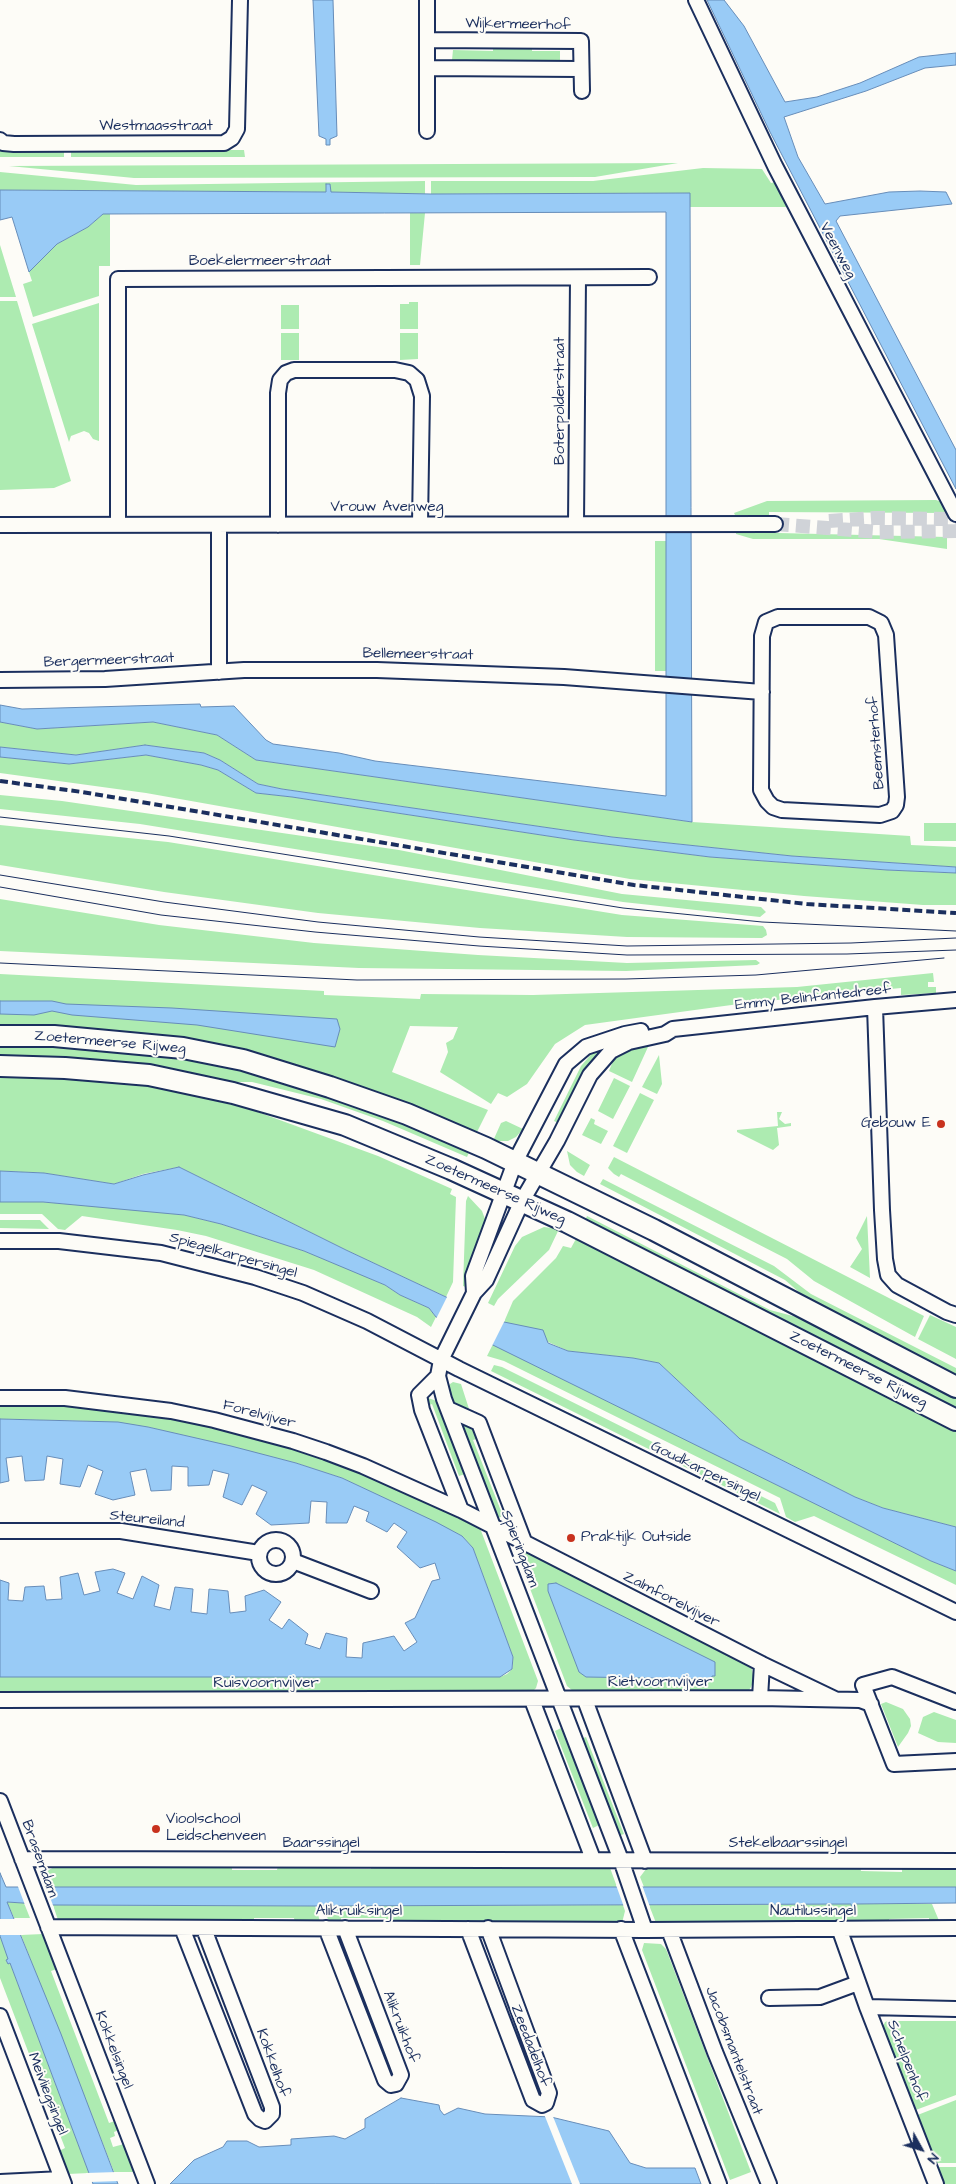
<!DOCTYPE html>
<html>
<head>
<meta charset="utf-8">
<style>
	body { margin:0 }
	#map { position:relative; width:956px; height:2184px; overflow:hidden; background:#fdfcf7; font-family:"Architects Daughter",sans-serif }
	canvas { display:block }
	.north { position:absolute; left:896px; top:2124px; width:50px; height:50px; -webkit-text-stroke:4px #fdfcf7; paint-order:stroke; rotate:129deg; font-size:14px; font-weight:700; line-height:20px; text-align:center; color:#1b2f5e }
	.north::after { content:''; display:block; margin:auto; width:18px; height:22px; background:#1b2f5e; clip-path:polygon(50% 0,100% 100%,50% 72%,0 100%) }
</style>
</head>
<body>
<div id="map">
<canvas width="956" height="2184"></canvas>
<div class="north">N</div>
</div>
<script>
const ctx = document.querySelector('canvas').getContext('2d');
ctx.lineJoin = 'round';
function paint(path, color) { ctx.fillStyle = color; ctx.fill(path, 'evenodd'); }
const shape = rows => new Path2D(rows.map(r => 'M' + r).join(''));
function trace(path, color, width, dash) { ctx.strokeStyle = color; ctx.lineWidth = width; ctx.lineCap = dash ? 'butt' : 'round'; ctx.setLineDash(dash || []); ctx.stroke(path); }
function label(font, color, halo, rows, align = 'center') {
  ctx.font = font + ' "Architects Daughter",sans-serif'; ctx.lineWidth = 4; ctx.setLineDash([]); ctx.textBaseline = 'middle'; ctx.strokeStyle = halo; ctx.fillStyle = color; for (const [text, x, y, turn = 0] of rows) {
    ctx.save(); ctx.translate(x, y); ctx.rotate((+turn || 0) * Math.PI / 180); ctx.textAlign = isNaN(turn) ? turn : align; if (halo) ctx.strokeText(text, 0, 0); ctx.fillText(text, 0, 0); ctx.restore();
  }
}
const green = shape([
	[493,46,532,46,532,51,560,51,560,60,533,60,533,65,494,65,493,60,452,60,453,50,493,51],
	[64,150,64,157,0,157,0,151],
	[71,150,244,150,245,157,71,157],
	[678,163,595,177,134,178,9,166],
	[703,168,762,169,771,183,776,182,790,207,690,207,689,193,431,194,431,181,593,181],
	[0,172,136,185,425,181,425,194,330,192,330,184,326,184,326,192,0,190],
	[410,213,425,213,420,265,410,265],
	[103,214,110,214,110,266,99,266,99,296,33,317,23,284,32,281,29,272,57,244,88,227],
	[0,245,16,297,0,297],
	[0,301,17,301,71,481,54,488,0,490],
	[409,302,418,302,418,329,400,329,400,304,409,304],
	[99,303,99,441,93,439,89,433,84,431,71,436,69,442,32,324],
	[281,305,299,305,299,329,281,329],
	[281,333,299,333,299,360,281,360],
	[400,333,418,333,418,359,400,360],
	[936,500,942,502,948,513,769,512,769,516,735,515,734,513,767,501],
	[736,532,947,537,947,549,879,539,753,539,736,534],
	[655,541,666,541,666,671,655,671],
	[0,722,37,729,153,722,217,735,256,760,692,822,910,836,911,845,956,847,956,867,792,856,612,837,282,789,258,784,220,760,204,753,145,745,76,755,0,747],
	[146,755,201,765,218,770,256,793,292,797,574,840,710,857,887,870,956,873,956,905,923,905,804,896,630,879,146,793,0,773,0,757,69,764],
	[0,795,62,801,399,850,622,894,761,907,766,912,760,917,623,902,140,824,0,809],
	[924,823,956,823,956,841,924,841],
	[0,825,168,842,622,915,763,926,766,930,767,935,762,938,627,937,480,928,318,913,164,892,0,865],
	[0,899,159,925,314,943,478,955,627,963,756,960,760,963,757,965,626,971,359,968,0,951],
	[933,973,934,982,928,982,928,987,936,987,936,993,901,995,901,988,746,1003,585,1025,555,1044,527,1084,507,1097,498,1093,491,1104,440,1072,448,1052,446,1043,453,1039,458,1027,410,1026,392,1072,488,1110,476,1134,348,1084,0,1028,0,974,324,991,324,995,420,999,421,994,533,995,797,987],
	[655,1039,648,1047,632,1082,609,1071,615,1056,621,1051],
	[0,1040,211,1060,386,1117,470,1150,467,1157,383,1121,321,1099,252,1082,237,1082,134,1066,0,1059],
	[602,1046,605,1050,592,1062,561,1124,554,1121,581,1066,594,1051],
	[659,1055,662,1084,657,1094,642,1087],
	[0,1072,117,1076,225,1100,378,1156,452,1189,450,1194,456,1197,453,1282,446,1297,346,1250,179,1167,143,1174,114,1184,44,1173,0,1171],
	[614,1078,630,1086,613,1119,598,1111],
	[640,1093,654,1100,627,1153,613,1146],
	[777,1112,782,1112,779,1119,785,1124,791,1123,791,1126,777,1128,779,1145,773,1150,737,1132,737,1130,778,1126],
	[591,1118,595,1120,594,1124,608,1131,601,1144,582,1135],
	[506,1121,523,1129,516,1137,508,1141,493,1141,501,1123],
	[567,1151,590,1165,584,1176,577,1172,570,1165],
	[614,1157,924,1316,915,1337,814,1281,787,1259,621,1174,619,1177,614,1174,608,1168],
	[603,1179,774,1266,811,1294,956,1368,956,1376,807,1299,785,1280,600,1184],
	[468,1196,482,1211,485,1219,485,1234,466,1287,463,1286,466,1201],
	[0,1202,43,1202,134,1209,184,1215,221,1224,304,1251,349,1269,385,1285,400,1295,429,1308,436,1317,431,1327,417,1317,314,1270,206,1236,177,1230,82,1216,65,1230,58,1229,42,1214,0,1214],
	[587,1216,770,1310,808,1320,956,1396,956,1411,585,1221],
	[867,1216,870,1278,850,1267,862,1249,856,1238],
	[0,1220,40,1220,49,1229,0,1228],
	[544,1227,559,1229,549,1250,498,1299,494,1306,488,1303,515,1246,522,1237],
	[577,1237,956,1430,956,1527,883,1508,855,1497,740,1439,659,1363,633,1358,568,1351,504,1322,513,1301,556,1258,563,1246,571,1248],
	[930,1315,956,1327,956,1359,918,1339],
	[493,1344,931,1561,956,1571,956,1585,814,1516,795,1522,786,1517,780,1498,504,1361,487,1356],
	[494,1365,502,1367,775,1503,780,1514,491,1371],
	[453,1382,461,1384,470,1412,454,1404,448,1388,450,1384],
	[428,1398,437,1401,465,1474,459,1476,432,1404,425,1407,425,1402],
	[0,1402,110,1406,220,1425,324,1456,474,1523,480,1528,538,1681,536,1688,531,1693,0,1695,0,1677,500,1677,507,1674,512,1669,513,1664,513,1657,473,1548,462,1536,342,1478,296,1463,148,1427,87,1421,0,1419],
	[465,1421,474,1424,480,1438,473,1440,503,1516,498,1518,460,1422],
	[521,1546,751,1665,754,1680,751,1687,747,1693,576,1695,575,1691,573,1691,567,1686,518,1557,518,1555,523,1553],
	[886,1702,903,1709,910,1719,911,1726,908,1733,898,1747,881,1704],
	[934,1712,956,1720,956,1743,938,1742,918,1733,923,1717],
	[561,1728,599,1825,593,1828,555,1731],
	[586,1737,624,1834,618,1836,581,1739],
	[232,1865,232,1870,277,1870,278,1865,327,1865,327,1868,371,1869,371,1866,609,1865,617,1887,48,1887,45,1877,47,1871,54,1867],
	[649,1865,860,1865,861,1871,902,1872,902,1865,956,1866,956,1887,644,1887,640,1877],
	[7,1902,24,1903,30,1918,14,1918],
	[852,1904,852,1910,854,1909,854,1904,932,1904,940,1923,929,1923,929,1918,889,1919,889,1924,656,1923,649,1905],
	[53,1905,315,1906,321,1924,295,1923,294,1918,254,1918,254,1923,59,1923],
	[623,1905,625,1911,622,1923,386,1923,386,1918,341,1918,341,1923,329,1923,324,1906],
	[43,1934,57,1969,51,1971,109,2123,115,2121,119,2130,114,2132,115,2136,110,2138,113,2147,124,2144,134,2172,114,2172,21,1935],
	[0,1936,9,1959,6,1960,8,1964,10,1963,89,2173,68,2174,59,2151,65,2148,0,1978],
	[644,1943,661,1944,666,1949,751,2172,730,2180,642,1950],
	[893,2019,894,2021,956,2021,956,2095,913,2111,882,2029,885,2022],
	[956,2100,956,2163,932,2163,915,2116],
	[935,2167,956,2167,956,2184,941,2184]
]);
const water = shape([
	[313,0,333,0,337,136,330,139,330,145,326,145,326,139,319,136,313,0],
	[707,0,724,0,744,26,785,102,817,97,860,83,919,57,956,53,956,65,925,68,866,91,784,117,798,157,825,204,889,192,920,191,946,192,952,204,840,216,836,221,956,450,956,489,770,132,707,0],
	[326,184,330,184,331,192,431,194,690,193,692,822,256,760,217,735,153,722,37,729,0,722,0,705,22,709,200,704,201,707,234,706,266,740,273,744,339,753,375,761,666,796,666,212,103,214,88,227,57,244,29,272,12,217,0,220,0,190,326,192,326,184],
	[145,745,204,753,220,760,258,784,282,789,612,837,792,856,956,867,956,873,887,870,710,857,574,840,292,797,256,793,218,770,201,765,146,755,69,764,0,757,0,747,76,755,145,745],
	[0,1001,52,1001,66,1004,172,1008,337,1019,340,1029,335,1047,197,1025,72,1015,52,1011,34,1015,0,1014,0,1001],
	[179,1167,346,1250,446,1297,504,1322,543,1330,548,1343,568,1351,633,1358,659,1363,740,1439,855,1497,883,1508,956,1527,956,1571,931,1561,436,1317,429,1308,400,1295,385,1285,304,1251,221,1224,184,1215,43,1202,0,1202,0,1171,44,1173,114,1184,143,1175,179,1167],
	[0,1419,118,1422,148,1427,231,1446,296,1463,342,1478,436,1522,462,1536,473,1548,513,1657,512,1669,500,1677,0,1677,0,1580,9,1583,8,1600,23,1601,25,1587,44,1586,46,1600,62,1599,60,1577,78,1573,84,1595,100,1591,95,1572,113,1569,125,1573,117,1593,133,1599,142,1576,159,1585,154,1606,170,1610,175,1587,193,1589,191,1612,207,1614,209,1589,228,1591,230,1613,246,1611,245,1596,264,1590,281,1602,269,1620,282,1629,289,1619,308,1634,305,1644,320,1649,326,1633,347,1638,346,1657,362,1658,363,1643,394,1636,404,1651,417,1642,405,1623,415,1618,432,1581,440,1579,435,1563,420,1568,397,1547,407,1532,394,1523,387,1532,366,1521,369,1512,354,1506,347,1523,326,1523,327,1502,311,1501,309,1523,271,1525,256,1514,267,1492,252,1485,242,1505,223,1497,229,1474,213,1470,209,1485,188,1486,188,1467,172,1466,171,1490,151,1491,146,1469,130,1472,135,1495,113,1500,95,1494,103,1471,88,1465,80,1487,60,1484,63,1459,47,1456,44,1480,25,1481,22,1456,6,1458,9,1481,0,1483,0,1419],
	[556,1583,715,1662,715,1676,712,1676,712,1679,586,1677,579,1672,548,1591,548,1584,556,1583],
	[0,1873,6,1887,956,1887,956,1903,855,1904,854,1909,852,1910,851,1904,315,1906,53,1905,7,1902,61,2034,118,2184,93,2184,10,1963,8,1964,6,1960,8,1959,0,1936,0,1873],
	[401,2098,439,2105,440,2110,444,2115,458,2108,485,2114,551,2117,609,2131,630,2163,646,2168,695,2168,701,2184,170,2184,194,2160,223,2147,227,2141,247,2141,259,2147,291,2145,291,2139,334,2136,345,2139,365,2128,365,2119,401,2098]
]);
const pier = shape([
	[448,1295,505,1320,492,1346,436,1319],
	[17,1884,45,1884,54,1908,25,1905],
	[616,1885,642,1885,650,1907,624,1907],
	[0,1919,17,1919,23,1935,0,1935],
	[544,2114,552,2114,580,2184,572,2184],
	[117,2172,120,2181,90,2182,86,2173]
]);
const minorTunnel = shape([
	[829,521,875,518,956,519],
	[775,524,878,532,956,531]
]);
const minor = shape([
	[696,0,775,166,956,514],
	[427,40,581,41,582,91],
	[427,68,580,69],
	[427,131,427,0],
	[0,140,3,143,14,144,224,143,232,138,237,129,240,0],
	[576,524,578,278],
	[0,525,775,524],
	[118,525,118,279,649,277],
	[219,525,219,672],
	[278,525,278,393,280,380,286,373,294,370,395,370,409,373,417,380,422,396,420,524],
	[778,617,869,617,881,623,886,635,897,797,896,805,892,811,880,815,782,810,773,807,767,801,761,790,762,636,766,622,778,617],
	[0,680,105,679,244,670,377,670,564,677,762,692],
	[875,1007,882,1210,885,1259,888,1275,897,1285,947,1312,956,1315],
	[0,1241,59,1241,161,1253,255,1277,303,1293,367,1321,459,1369,956,1612],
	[474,1293,473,1276,515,1162,566,1064,586,1047,625,1034,641,1031],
	[438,1376,419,1395,422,1410,461,1510],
	[0,1398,65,1398,171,1411,214,1420,293,1441,326,1452,363,1466,461,1510,762,1664,835,1699],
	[448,1409,479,1423,525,1544],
	[0,1531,121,1531,259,1553],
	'259 1557a17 17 0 1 1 34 0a17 17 0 1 1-34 0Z',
	[293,1561,371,1591],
	[760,1698,762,1664],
	[0,1700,760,1698,860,1700,871,1704],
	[532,1700,593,1859],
	[585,1700,645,1861],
	[956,1702,892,1677,863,1685,894,1764,956,1761],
	[0,1801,147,2184],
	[22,1859,956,1861],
	[48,1927,645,1930,956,1928],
	[182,1928,255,2114,260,2119,265,2121,272,2114,272,2107,204,1929],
	[326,1928,385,2080,391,2085,396,2084,401,2075,345,1928],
	[839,1928,867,2007,936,2184],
	[468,1929,533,2100,542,2105,546,2103,549,2093,488,1928],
	[621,1929,719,2184],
	[645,1930,621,1860,444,1399,438,1376,441,1360,474,1293,486,1280,522,1201,557,1141,590,1075,611,1051,629,1042,665,1034,673,1029,875,1007,956,1000],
	[669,1930,715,2052,769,2184],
	[769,1998,820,1997,858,1983],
	[867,2007,956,2009],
	[0,2016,64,2184],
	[0,2182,62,2179]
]);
const secondary = shape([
	[0,1036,54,1036,183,1048,243,1060,330,1087,407,1114,486,1148,654,1230,956,1387],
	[0,1066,65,1068,149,1075,233,1093,345,1125,451,1169,567,1222,956,1420]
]);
const tram = shape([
	[0,817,169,836,623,908,762,922,956,931],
	[0,875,164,902,318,922,479,937,627,946,851,943,956,938],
	[0,887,161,915,315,932,479,946,627,955,847,954,956,950],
	[0,963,357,980,626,979,756,975,944,958]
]);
const rail = shape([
	[0,781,82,792,634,885,807,904,956,913]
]);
const markers = [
	[941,1124,5,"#c8321e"],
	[571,1538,5,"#c8321e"],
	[156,1829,5,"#c8321e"]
];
const streetNames = [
	["Wijkermeerhof",518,25,1],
	["Westmaasstraat",156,127],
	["Veenweg",837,251,62],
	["Boekelermeerstraat",260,262],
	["Boterpolderstraat",561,401,-90],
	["Vrouw Avenweg",387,508],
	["Bellemeerstraat",418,655,1],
	["Bergermeerstraat",109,661,-2],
	["Beemsterhof",877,743,-94],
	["Emmy Belinfantedreef",813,998,-6],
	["Zoetermeerse Rijweg",110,1043,5],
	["Zoetermeerse Rijweg",495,1190,24],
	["Spiegelkarpersingel",233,1256,16],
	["Zoetermeerse Rijweg",858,1370,27],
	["Forelvijver",259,1415,15],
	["Goudkarpersingel",705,1472,26],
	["Steureiland",147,1520,6],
	["Spieringdam",519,1549,69],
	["Zalmforelvijver",671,1600,27],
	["Rietvoornvijver",660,1683],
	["Ruisvoornvijver",266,1684],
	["Baarssingel",321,1844],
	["Stekelbaarssingel",788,1844],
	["Brasemdam",39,1859,70],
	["Alikruiksingel",359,1912],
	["Nautilussingel",813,1912],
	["Alikruikhof",400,2027,69],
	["Zeedadelhof",530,2046,69],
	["Kokkelsingel",113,2050,69],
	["Jacobsmantelstraat",733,2051,69],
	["Schelpenhof",906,2061,69],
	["Kokkelhof",272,2063,70],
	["Meivliegsingel",47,2094,69]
];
const poiNames = [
	["Gebouw E",931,1124,"right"],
	["Praktijk Outside",581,1538],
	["Vioolschool",166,1820],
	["Leidschenveen",166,1837]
];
paint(green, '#adebb1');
paint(water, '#99cbf6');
trace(water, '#678db9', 1);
paint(pier, '#fdfcf7');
trace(minorTunnel, '#d0d3d8', 14, [14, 7]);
trace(minor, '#1b2f5e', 18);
trace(secondary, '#1b2f5e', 24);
trace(minor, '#fdfcf7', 14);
trace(secondary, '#fdfcf7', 20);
trace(tram, '#1b2f5e', 1);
trace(rail, '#1b2f5e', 4, [8, 4]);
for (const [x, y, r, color] of markers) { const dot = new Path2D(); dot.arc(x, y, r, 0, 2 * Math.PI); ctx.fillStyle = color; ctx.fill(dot); trace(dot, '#fdfcf7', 2); }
label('15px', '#1b2f5e', '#fdfcf7', streetNames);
label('15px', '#1b2f5e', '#fdfcf7', poiNames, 'left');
</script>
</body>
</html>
